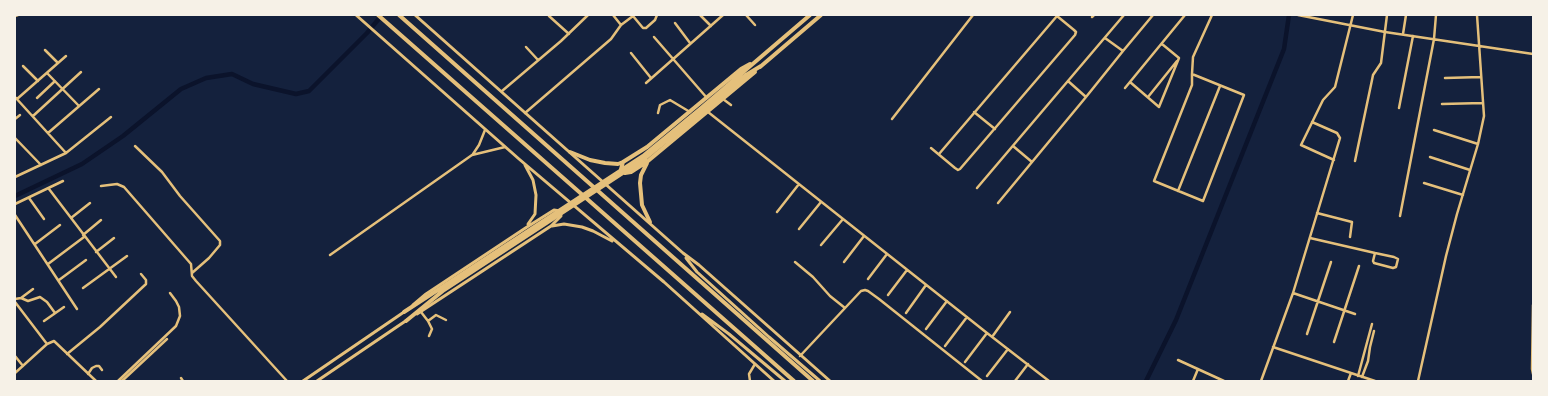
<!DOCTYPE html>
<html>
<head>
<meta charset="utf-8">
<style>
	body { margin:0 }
	#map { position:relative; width:1548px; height:396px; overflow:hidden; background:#14213d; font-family:Cabin,sans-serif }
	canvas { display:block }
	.frame { position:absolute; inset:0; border:16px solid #f6f1e7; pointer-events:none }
</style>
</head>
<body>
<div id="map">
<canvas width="1548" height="396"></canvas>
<div class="frame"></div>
</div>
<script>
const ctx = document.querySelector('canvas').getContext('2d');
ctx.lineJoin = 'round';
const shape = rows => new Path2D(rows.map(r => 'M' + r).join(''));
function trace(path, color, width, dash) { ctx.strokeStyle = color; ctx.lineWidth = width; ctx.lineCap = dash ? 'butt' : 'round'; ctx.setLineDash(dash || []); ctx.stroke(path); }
const canal = shape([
	[15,196,82,164,123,136,181,89,206,78,232,74,253,84,296,94,309,91,367,33,382,15],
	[1146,381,1176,320,1284,49,1289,15]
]);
const minor = shape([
	[613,15,621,25],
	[700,15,711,26],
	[746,15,755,25],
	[1298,15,1385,32,1533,54],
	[15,16,18,15],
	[549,16,569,34],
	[1092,17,1094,15],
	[675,23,690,43],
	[1403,34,1406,15],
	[654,37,707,98],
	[1105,38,1123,51,1153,15],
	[526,47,538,60],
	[45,50,58,63],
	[631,53,651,78],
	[23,66,38,81],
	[47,73,79,106],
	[1192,74,1244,95,1203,201,1154,181,1192,85,1192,74,1193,57,1212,15],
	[1445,78,1481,77],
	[1068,81,1086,97,1123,51],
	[1130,82,1159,107,1179,58,1162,44],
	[646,83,723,15],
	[1125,88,1185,15],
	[502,91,561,41,588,15],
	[15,97,66,153,15,177],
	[1148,97,1177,61],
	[37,98,55,81],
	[17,99,66,56],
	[723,99,731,105],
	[1442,104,1483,103],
	[1399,108,1413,36],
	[708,112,987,333,1049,381],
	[974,112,995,129],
	[525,113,611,39,621,25,633,16,643,28,646,28,655,20,657,15],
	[658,113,660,105,670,100,690,112],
	[33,116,81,72],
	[15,119,20,115],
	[892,119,973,15],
	[1434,130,1478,144],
	[48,133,99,89],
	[15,138,41,165],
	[135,146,162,172,180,196,220,241,220,245,209,258,192,273],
	[1013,146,1032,162],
	[931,148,955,168,958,170,960,169,1075,35,1076,32,1074,30,1057,16],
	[66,153,111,117],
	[473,154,479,145,485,130],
	[939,154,1057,16],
	[1430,157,1470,170],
	[1334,160,1301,145,1323,100,1335,87,1353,15],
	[1355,161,1372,80,1373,75,1381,63,1387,15],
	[1424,183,1463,195],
	[101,186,117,184,124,187,191,264,192,276,196,281,287,381],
	[977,188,1124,15],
	[49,189,116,277],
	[1178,191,1220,86],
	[29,198,44,219],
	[998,203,1086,97],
	[15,204,63,181],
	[777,212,799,184],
	[1317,213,1352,222,1350,237],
	[15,215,77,309],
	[1400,216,1434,39,1436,15],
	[71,218,90,203],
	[799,229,821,202],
	[83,235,101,220],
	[1310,238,1375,253,1394,257,1398,259,1396,267,1393,268,1374,263,1373,261,1375,253],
	[35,244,60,225],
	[821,245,843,219],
	[96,252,114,238],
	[330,255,472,155,505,147],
	[795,262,813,277,830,296,845,308],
	[844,262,864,236],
	[48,264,84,237],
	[868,279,887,254],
	[59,280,86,260],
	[83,288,127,256],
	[1293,293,1355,314],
	[888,295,907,270],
	[21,298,33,289],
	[15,299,21,298,28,301,40,297,47,302,55,313],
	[15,302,47,344],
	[1533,305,1532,369,1533,374],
	[421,312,428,321,436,315,446,320],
	[906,313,926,285],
	[44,321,64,307],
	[428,321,432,329,429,336],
	[926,329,947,301],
	[1307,334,1331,262],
	[992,337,1010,312],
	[1334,342,1359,266],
	[945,346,967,317],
	[1273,347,1375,381],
	[67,354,100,327,146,284,146,280,141,274],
	[15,356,23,366],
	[800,356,861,291,865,290,868,291,879,299,982,381],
	[1178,360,1224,381],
	[965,362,987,333],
	[15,373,47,344,54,341,96,381],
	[88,374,92,368,96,366,99,366,102,370],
	[987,376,1008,349],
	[1358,376,1372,324],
	[1362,377,1368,361,1370,347,1374,331],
	[181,378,183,381],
	[118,381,176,326,180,316,179,307,176,301,170,293],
	[122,381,167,339],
	[750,381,749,374,755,364],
	[1015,381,1028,364],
	[1193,381,1198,369],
	[1261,381,1293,293,1340,138,1337,133,1312,122],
	[1348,381,1351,373],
	[1418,381,1446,256,1457,214,1478,144,1484,116,1477,15]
]);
const secondary = shape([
	[356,15,519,159,664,282,774,381],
	[415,15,683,253,699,265,830,381],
	[525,165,533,180,536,195,535,214,528,224],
	[552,226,564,224,582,227,593,231,612,241],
	[686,258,697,272,769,337,820,381],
	[413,305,426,294,527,227,554,210,560,211,561,216,551,226,417,314],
	[702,314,729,334,785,381],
	[303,381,404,312],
	[317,381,407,320]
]);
const primary = shape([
	[760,67,821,15],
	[570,152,590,160,605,163,618,164,623,162,647,147,741,69,750,64],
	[623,162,621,169,625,173,631,172,648,161,755,72],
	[647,163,641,175,640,183,642,205,650,222],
	[404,312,643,156,700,109,810,15],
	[406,321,444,290,644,159,746,75,761,66]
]);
const trunk = shape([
	[378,15,794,381],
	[399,15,813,381]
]);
trace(canal, '#0b132b', 4.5);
trace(minor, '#e5c07b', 2.5);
trace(secondary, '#e5c07b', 3);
trace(primary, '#e5c07b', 4);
trace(trunk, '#e5c07b', 4);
</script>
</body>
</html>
